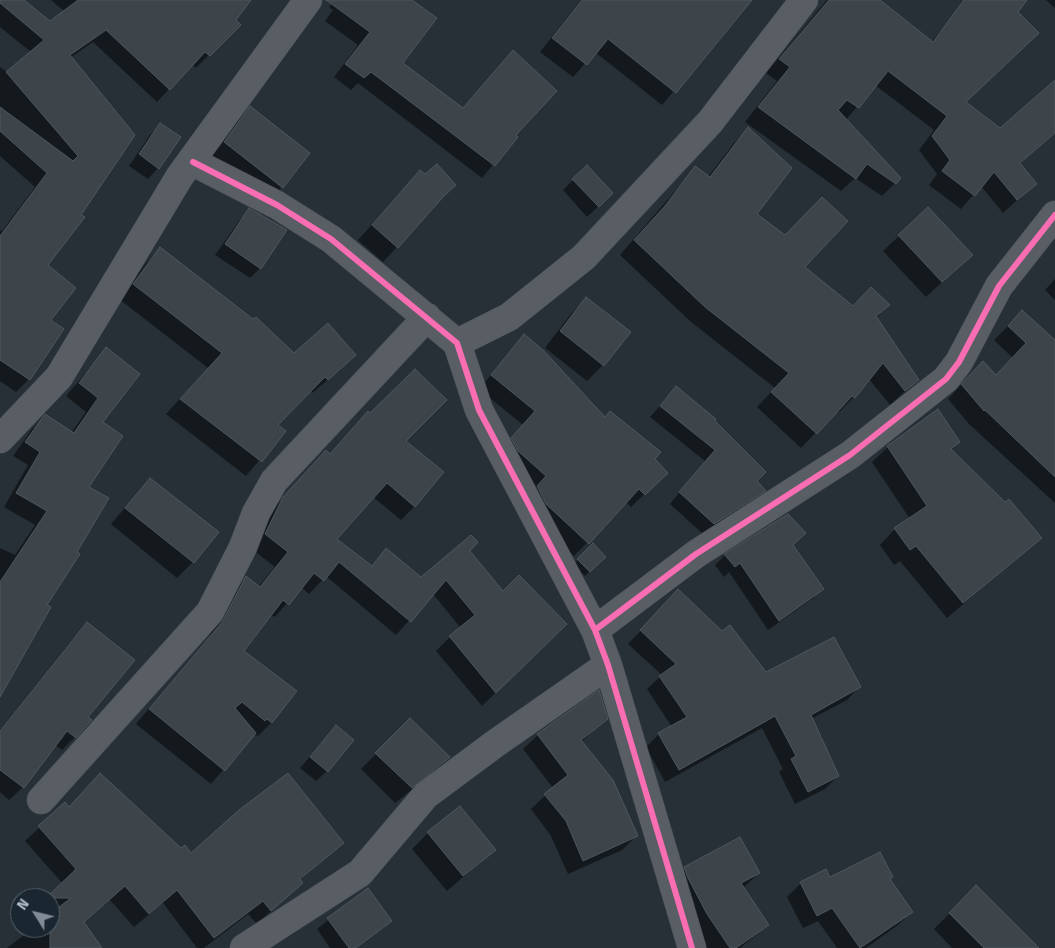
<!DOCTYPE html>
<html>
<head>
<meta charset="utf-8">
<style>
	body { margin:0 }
	#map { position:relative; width:1055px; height:948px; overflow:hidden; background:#272f37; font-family:"Fira Sans",sans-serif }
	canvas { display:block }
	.north { position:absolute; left:10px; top:888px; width:50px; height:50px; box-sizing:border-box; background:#1a2731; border:1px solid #56636d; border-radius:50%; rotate:306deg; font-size:14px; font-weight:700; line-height:20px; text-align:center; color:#b1bdc8 }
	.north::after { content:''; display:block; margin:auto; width:18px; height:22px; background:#818b95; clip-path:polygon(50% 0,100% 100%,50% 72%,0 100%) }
</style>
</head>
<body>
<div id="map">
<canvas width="1055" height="948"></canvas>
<div class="north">N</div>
</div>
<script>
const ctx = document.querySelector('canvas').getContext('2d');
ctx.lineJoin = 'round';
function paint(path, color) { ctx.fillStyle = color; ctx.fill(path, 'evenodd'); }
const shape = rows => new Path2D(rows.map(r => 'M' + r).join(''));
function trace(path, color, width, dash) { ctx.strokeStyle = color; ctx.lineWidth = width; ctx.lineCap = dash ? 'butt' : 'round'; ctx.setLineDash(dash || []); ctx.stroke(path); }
const shadow = shape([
	[0,0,22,0,50,23,65,12,51,0,249,0,234,20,239,25,196,68,192,64,157,102,93,42,70,58,134,135,46,265,49,320,29,379,16,392,0,381,0,230,2,231,35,187,0,156,0,67,7,72,31,52,0,27],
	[335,0,410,0,402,63,462,109,501,65,516,137,482,178,358,83,351,90,334,77,358,45,325,21,333,10,329,7],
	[581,0,736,0,745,7,662,105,595,52,573,77,540,52],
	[827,0,878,0,931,42,951,19,976,0,1026,0,1016,12,965,102,1000,129,1055,82,1055,133,1019,164,1035,184,1003,213,981,186,961,209,929,185,937,174,919,150,934,130,875,85,846,120,895,183,882,196,855,178,841,191,745,122,777,81,766,73],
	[1046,0,1055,0,1055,8],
	[250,108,282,187,266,203,209,158,235,123],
	[161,124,158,168,148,179,129,166,150,135],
	[748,129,755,214,803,267,853,307,889,305,876,318,917,380,890,405,869,379,854,397,839,412,837,410,801,448,757,407,775,388,690,321,620,255,695,168,708,177,734,143],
	[420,172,397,247,383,262,358,240],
	[573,180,601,204,587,217,563,190],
	[249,210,260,268,250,278,215,255,239,221],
	[899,236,971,255,926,297,883,251],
	[160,249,293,355,340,370,312,393,310,391,276,425,284,431,246,476,166,414,208,368,119,299,146,263],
	[1055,279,1055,300,1045,290],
	[586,299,603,365,587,381,545,348,570,315],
	[1008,326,1055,342,1055,503,969,424,948,399,969,376,995,377,1013,358,994,340],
	[524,336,604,419,654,459,653,486,631,507,626,502,574,556,533,518,499,452,523,425,479,389],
	[106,349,101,422,87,487,45,605,0,695,0,548,15,555,35,525,4,507,28,465,13,456,32,429,45,416,71,433,86,412,66,396],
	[676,388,713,421,764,491,754,501,703,534,670,504,705,461,650,417],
	[354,427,404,441,415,506,401,520,373,497,335,539,371,566,387,550,421,578,469,551,503,593,565,624,482,706,436,651,460,627,433,594,396,635,326,576,309,594,301,587,275,617,270,614,242,651,295,691,271,723,258,736,254,734,211,784,136,724,208,638,232,592,246,578,258,587,275,567,252,549,270,512,313,466,329,455],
	[959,442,951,451,1040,538,947,618,900,561,894,565,880,545,895,529,910,519,872,462,888,447],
	[150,479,193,562,177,578,111,524],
	[593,545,604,557,585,576,573,565],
	[792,545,822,589,812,599,768,630,729,572,724,577,715,565,725,555],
	[666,604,765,674,859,687,847,700,811,719,838,776,825,789,795,804,779,772,783,769,762,728,665,782,646,747,659,734,672,727,647,689,662,675,628,644],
	[87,624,87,717,75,737,62,750,55,745,23,787,9,800,0,792,0,730,74,637],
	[606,719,581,742,636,836,622,850,568,874,551,836,531,809,553,788,523,749,538,735],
	[410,720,449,757,433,773,395,803,361,769],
	[336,727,327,771,316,781,300,768],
	[65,804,69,808,191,855,342,843,299,881,301,883,257,924,248,914,204,948,197,948,163,903,134,927,110,900,83,923,100,948,7,948,28,932,25,928,50,928,50,898,48,898,63,884,25,841],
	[428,833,494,850,447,891,412,849],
	[685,868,759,873,743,888,768,925,740,948,707,948,695,930,671,882],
	[829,878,889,879,912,912,898,925,866,948,837,948,818,921,803,928,787,897,801,883],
	[976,887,1020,948,952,948,934,929],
	[367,890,391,921,357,948,330,948,317,929]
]);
const building = shape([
	[0,0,24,0,50,21,78,0,251,0,236,20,241,25,210,56,205,52,170,90,106,30,70,55,135,135,81,215,85,217,48,265,76,288,51,320,64,329,30,380,0,360,0,236,47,173,0,131,0,107,73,161,78,156,6,72,44,40,0,3,0,0],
	[326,0,412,0,437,18,403,63,463,108,513,50,557,91,516,135,518,137,495,166,371,72,364,78,345,64,370,32,326,0],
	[582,0,752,0,676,93,608,39,587,65,552,38,582,0],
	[829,0,880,0,933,42,964,0,1027,0,1018,12,1039,33,966,102,1000,128,1055,80,1055,133,1020,163,1037,184,1017,200,994,172,975,196,942,171,950,160,932,136,947,116,888,71,859,108,847,100,838,110,901,178,896,184,867,164,856,179,758,107,790,67,779,59,829,0],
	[250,106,310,153,283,188,224,142,250,106],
	[160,123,181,137,159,169,139,154,160,123],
	[748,127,792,168,757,214,785,235,822,197,848,221,805,267,853,306,871,287,890,305,876,316,919,380,905,391,883,363,855,398,852,396,817,434,771,392,789,373,705,307,634,240,665,206,695,166,710,177,748,127],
	[437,164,456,185,443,197,398,248,372,225,420,170,425,174,437,164],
	[587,165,613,193,599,207,572,179,587,165],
	[928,207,973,255,942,282,898,235,928,207],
	[249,208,287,230,261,269,225,244,249,208],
	[160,247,253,319,256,317,294,353,328,323,356,355,328,380,325,377,278,425,286,431,262,462,180,399,222,353,133,284,160,247],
	[586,297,631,332,604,366,560,331,586,297],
	[1022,310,1055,340,1055,477,985,410,984,411,961,384,983,361,996,375,1026,343,1008,326,1022,310],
	[524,334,544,351,605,417,610,411,661,452,655,459,668,473,645,495,639,489,589,544,546,504,537,486,546,476,518,451,511,438,535,411,491,375,524,334],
	[106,347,140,374,103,422,123,436,89,487,109,498,77,552,80,554,47,605,51,607,0,697,0,582,47,511,16,493,40,452,25,442,45,414,74,433,98,398,79,383,106,347],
	[415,369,447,400,406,441,444,472,415,507,387,483,337,539,372,566,386,548,421,577,471,535,478,542,470,551,503,591,519,575,567,624,496,693,449,636,475,615,446,580,411,622,339,562,324,581,314,573,289,605,283,600,244,651,297,691,272,723,267,719,265,721,242,702,235,708,256,733,225,771,149,709,222,622,246,576,260,587,288,552,265,534,283,497,326,450,330,454,368,411,370,413,415,369],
	[676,386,716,419,715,421,766,472,757,481,766,491,714,524,679,492,715,450,660,406,676,386],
	[938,409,960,442,951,449,1005,502,1009,499,1042,538,963,603,916,546,910,550,894,528,927,506,887,446,938,409],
	[150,478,219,532,194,563,125,508,150,478],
	[788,514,806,533,793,545,824,589,779,621,740,563,735,567,724,554,788,514],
	[593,543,606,557,590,572,577,559,593,543],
	[678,589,722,631,730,625,766,672,834,637,861,687,811,715,839,776,808,792,791,759,796,756,775,716,679,770,658,733,687,717,659,676,676,664,640,630,678,589],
	[87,622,135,660,88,717,92,720,87,725,76,738,67,731,24,788,0,770,0,731,87,622],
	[599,690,608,719,581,740,613,780,638,836,583,861,566,821,544,794,568,775,537,734,599,690],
	[410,718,450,757,412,788,375,753,410,718],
	[336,725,354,740,328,772,310,757,336,725],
	[100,773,181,848,185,845,191,853,239,810,288,773,344,843,300,879,303,883,271,911,263,901,214,938,177,890,149,914,125,886,84,922,102,948,50,948,50,914,71,898,46,898,76,869,38,826,65,802,69,807,100,773],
	[460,806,496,850,463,876,427,832,460,806],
	[740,837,760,873,741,883,769,925,736,948,730,948,707,914,688,878,684,867,740,837],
	[880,852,893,877,890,879,913,912,860,948,832,908,817,916,800,882,826,869,830,877,880,852],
	[976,885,1039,948,984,948,949,913,976,885],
	[368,888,392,921,356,948,349,948,327,918,368,888]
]);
const minor = shape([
	[193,162,277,205,331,239,457,343,479,410,595,630,608,665,692,948],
	[457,343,509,317,584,257,710,122,804,0],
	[0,439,59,377,180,176,308,0],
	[595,630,696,554,850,455,946,379,959,362,999,286,1055,215],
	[41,800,210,612,243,547,256,513,274,481,427,317],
	[244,948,360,873,426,795,496,743,608,665]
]);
const cycleway = shape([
	[193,162,277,205,331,239,457,343,479,410,595,630,608,665,692,948],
	[595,630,696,554,850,455,946,379,959,362,999,286,1055,215]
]);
paint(shadow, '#0007');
paint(building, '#3d444a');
trace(building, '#4f575e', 1);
trace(minor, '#454b51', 29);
trace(minor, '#585e64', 28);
trace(cycleway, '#f96db3', 6);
</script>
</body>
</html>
